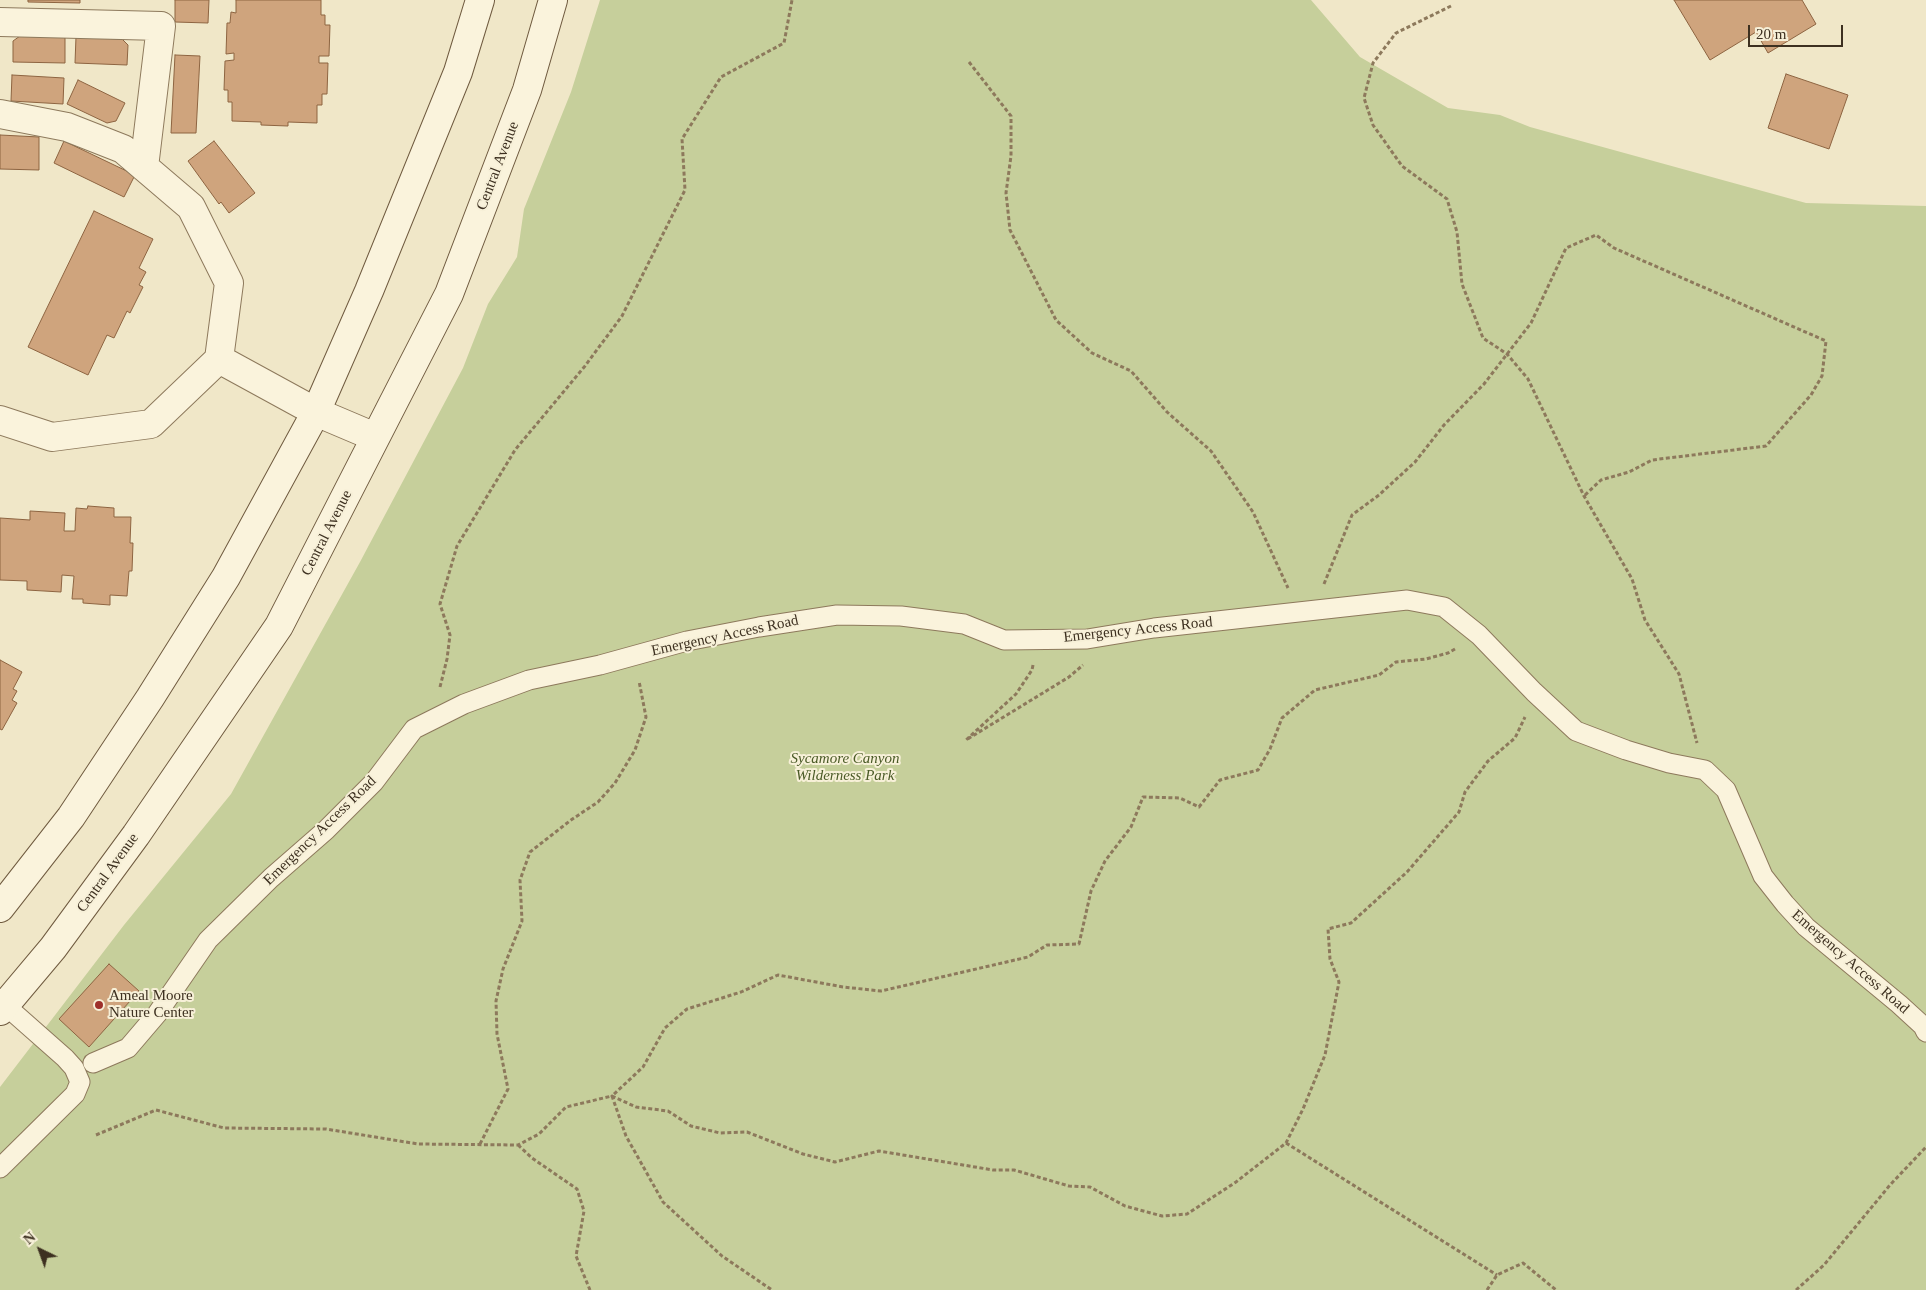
<!DOCTYPE html>
<html>
<head>
<meta charset="utf-8">
<style>
	body { margin:0 }
	#map { position:relative; width:1926px; height:1290px; overflow:hidden; background:#f0e7c8; font-family:Georgia,serif }
	canvas { display:block }
	.north { position:absolute; left:15px; top:1225px; width:50px; height:50px; -webkit-text-stroke:4px #f7f0d8; paint-order:stroke; rotate:318deg; font-size:14px; font-weight:700; line-height:20px; text-align:center; color:#3d3020 }
	.north::after { content:''; display:block; margin:auto; width:18px; height:22px; background:#3d3020; clip-path:polygon(50% 0,100% 100%,50% 72%,0 100%) }
	.scale { position:absolute; left:1748px; top:25px; width:95px; height:22px; box-sizing:border-box; border:2px solid #3d3020; border-top:0; padding-left:6px; font-size:15px; line-height:18px; white-space:nowrap; color:#3d3020; -webkit-text-stroke:4px #f7f0d8; paint-order:stroke }
</style>
</head>
<body>
<div id="map">
<canvas width="1926" height="1290"></canvas>
<div class="north">N</div>
<div class="scale">20 m</div>
</div>
<script>
const ctx = document.querySelector('canvas').getContext('2d');
ctx.lineJoin = 'round';
function paint(path, color) { ctx.fillStyle = color; ctx.fill(path, 'evenodd'); }
const shape = rows => new Path2D(rows.map(r => 'M' + r).join(''));
function trace(path, color, width, dash) { ctx.strokeStyle = color; ctx.lineWidth = width; ctx.lineCap = dash ? 'butt' : 'round'; ctx.setLineDash(dash || []); ctx.stroke(path); }
function label(font, color, halo, rows, align = 'center') {
  ctx.font = font + ' Georgia,serif'; ctx.lineWidth = 4; ctx.setLineDash([]); ctx.textBaseline = 'middle'; ctx.strokeStyle = halo; ctx.fillStyle = color; for (const [text, x, y, turn = 0] of rows) {
    ctx.save(); ctx.translate(x, y); ctx.rotate((+turn || 0) * Math.PI / 180); ctx.textAlign = isNaN(turn) ? turn : align; if (halo) ctx.strokeText(text, 0, 0); ctx.fillText(text, 0, 0); ctx.restore();
  }
}
const green = shape([
	[600,0,1311,0,1360,57,1448,108,1500,115,1530,127,1806,203,1926,206,1926,1290,0,1290,0,1087,124,925,231,794,360,562,463,368,488,304,517,257,524,209,571,92]
]);
const building = shape([
	[28,0,80,0,80,3,28,2,28,0],
	[175,0,209,0,208,23,175,22,175,0],
	[236,0,321,0,321,15,325,15,325,25,330,25,329,56,319,56,319,63,328,63,327,94,322,94,322,105,317,105,317,123,288,122,288,126,261,125,261,122,232,121,232,102,228,102,228,90,224,90,225,61,234,60,234,53,226,54,227,23,230,23,231,12,236,13,236,0],
	[1674,0,1802,0,1816,24,1768,53,1756,32,1710,60,1674,0],
	[20,36,65,37,65,63,13,62,13,41,20,36],
	[76,37,122,39,128,45,127,65,75,63,76,37],
	[175,55,200,56,196,133,171,133,175,55],
	[1786,74,1848,95,1829,149,1768,128,1786,74],
	[12,75,64,78,63,104,11,101,12,75],
	[78,80,125,103,116,121,107,123,67,104,78,80],
	[0,135,39,137,39,170,0,169,0,135],
	[64,141,135,175,124,197,54,163,64,141],
	[214,141,255,193,229,213,221,202,219,204,188,161,214,141],
	[94,211,153,239,139,268,146,272,139,285,143,287,130,313,127,311,114,338,107,335,88,375,28,347,94,211],
	[88,506,114,508,114,517,131,517,130,543,133,543,132,571,129,571,127,596,110,595,110,605,83,603,83,599,72,599,74,576,62,575,61,592,27,590,27,581,0,580,0,518,30,520,30,511,65,513,64,531,75,531,76,508,87,509,88,506],
	[0,660,22,672,13,689,17,691,12,700,17,703,2,730,0,729,0,660],
	[109,964,139,991,89,1047,59,1019,109,964]
]);
const path = shape([
	[1451,6,1396,33,1373,63,1364,98,1373,125,1402,166,1447,199,1457,232,1462,284,1483,338,1507,354,1528,379,1584,496,1632,579,1645,620,1679,674,1697,743],
	[969,62,1011,116,1011,156,1006,193,1010,230,1056,320,1092,353,1131,371,1167,412,1211,451,1253,512,1288,588],
	[1324,584,1352,515,1379,495,1415,462,1444,425,1484,384,1531,323,1566,248,1596,235,1614,248,1826,341,1822,376,1811,395,1766,446,1652,460,1629,472,1601,480,1584,496],
	[1455,649,1448,653,1426,659,1396,662,1379,675,1315,690,1282,718,1270,749,1258,770,1220,780,1199,807,1180,798,1143,797,1131,827,1105,861,1091,891,1079,944,1047,945,1028,957,881,991,843,987,778,975,741,992,687,1009,665,1028,643,1067,612,1096,636,1107,668,1111,691,1126,720,1133,747,1132,803,1154,835,1162,879,1151,993,1170,1014,1170,1069,1186,1090,1187,1125,1206,1162,1216,1187,1214,1236,1182,1286,1143,1303,1109,1325,1055,1339,982,1330,959,1328,929,1351,923,1407,872,1459,812,1465,792,1488,761,1515,738,1525,717],
	[1033,665,1032,670,1016,694,966,740,1069,677,1083,665],
	[440,687,447,659,450,635,440,604,457,546,515,450,585,366,622,316,685,190,682,139,721,77,784,43,792,0],
	[96,1135,156,1110,224,1128,326,1129,418,1144,518,1145,539,1134,566,1107,612,1096,626,1136,663,1202,722,1256,772,1290],
	[1286,1143,1497,1275],
	[480,1144,508,1089,497,1034,496,1001,503,969,522,921,520,880,530,852,571,820,598,802,615,783,635,750,646,717,639,681],
	[518,1145,532,1158,577,1189,584,1211,576,1256,590,1290],
	[1487,1290,1497,1275,1523,1263,1556,1290],
	[1796,1290,1824,1265,1890,1185,1926,1147]
]);
const service = shape([
	[93,1063,128,1048,157,1014,208,940,271,878,326,830,374,782,414,729,464,704,529,680,600,665,687,641,759,627,837,615,901,616,964,624,1004,640,1087,639,1154,628,1407,600,1444,607,1479,635,1534,692,1576,731,1626,750,1669,763,1705,770,1726,790,1763,876,1785,904,1806,927,1899,1004,1923,1026,1926,1032],
	[0,1168,75,1094,80,1082,74,1068,65,1058,5,1005]
]);
const minor = shape([
	[0,22,161,26,144,167],
	[0,114,67,127,123,149,191,207,229,283,219,359,151,424,52,437,0,420],
	[219,359,316,412,375,437]
]);
const secondary = shape([
	[0,908,71,817,150,698,226,577,316,412,369,291,458,72,480,0],
	[0,1011,53,948,136,835,279,626,449,294,527,90,553,0]
]);
const markers = [
	[99,1005,5,"#9e302a"]
];
const streetNames = [
	["Central Avenue",498,166,-69],
	["Central Avenue",327,533,-63],
	["Emergency Access Road",1138,630,-6],
	["Emergency Access Road",725,636,-12],
	["Emergency Access Road",320,831,-44],
	["Central Avenue",108,873,-54],
	["Emergency Access Road",1850,962,41]
];
const parkNames = [
	["Sycamore Canyon",845,759],
	["Wilderness Park",845,776]
];
const poiNames = [
	["Ameal Moore",109,996],
	["Nature Center",109,1013]
];
paint(green, '#c6cf9b');
paint(building, '#cfa47d');
trace(building, '#8d6441', 1);
trace(service, '#8d795c', 21);
trace(minor, '#8d795c', 30);
trace(secondary, '#6f5a3f', 30);
trace(path, '#8d795c', 3, [4, 2.5]);
trace(service, '#faf3dc', 19);
trace(minor, '#faf3dc', 28);
trace(secondary, '#faf3dc', 28);
for (const [x, y, r, color] of markers) { const dot = new Path2D(); dot.arc(x, y, r, 0, 2 * Math.PI); ctx.fillStyle = color; ctx.fill(dot); trace(dot, '#f7f0d8', 2); }
label('15px', '#3d3020', '#f7f0d8', streetNames);
label('italic 15px', '#4a5a26', '#f7f0d8', parkNames);
label('15px', '#3d3020', '#f7f0d8', poiNames, 'left');
</script>
</body>
</html>
